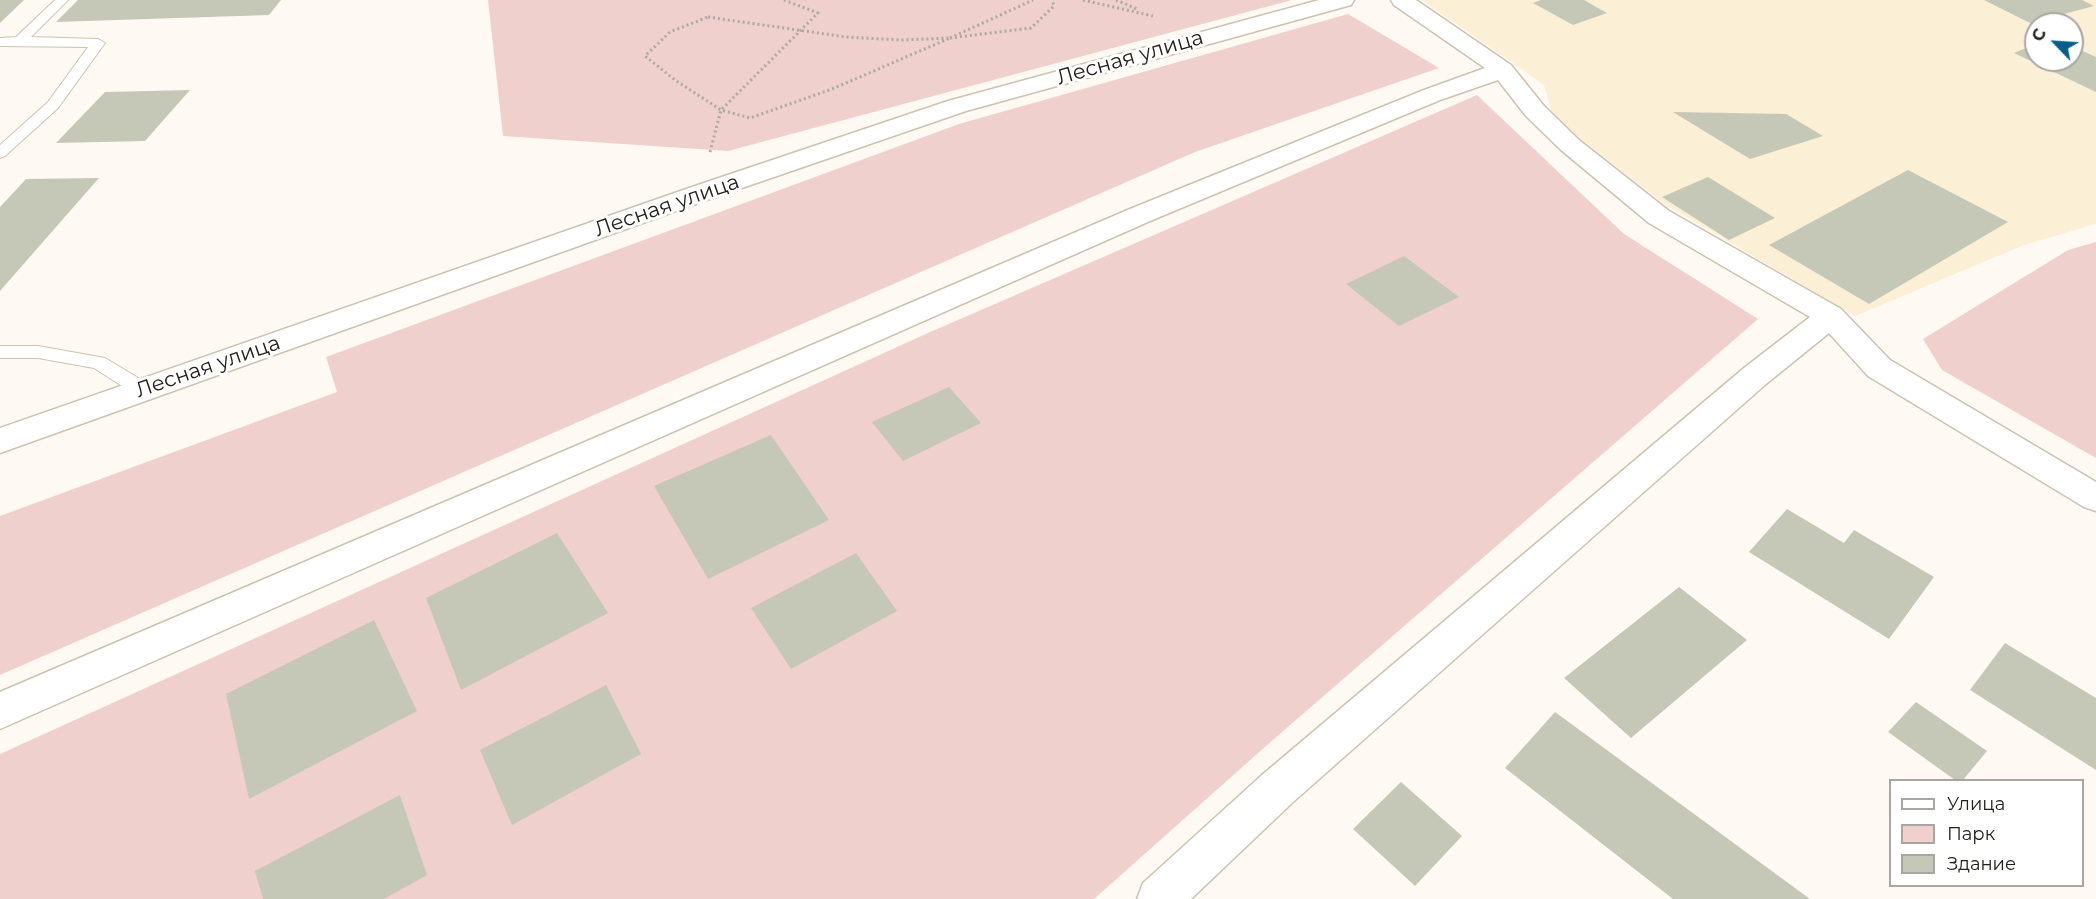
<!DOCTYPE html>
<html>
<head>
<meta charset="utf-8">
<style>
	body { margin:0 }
	#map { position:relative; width:2096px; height:899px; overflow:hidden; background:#fefaf3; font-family:Montserrat,sans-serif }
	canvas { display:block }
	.legend { position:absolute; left:1889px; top:779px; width:195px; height:108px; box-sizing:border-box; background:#fff; border:2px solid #a7a6a3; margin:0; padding:8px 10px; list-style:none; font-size:18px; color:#23201a }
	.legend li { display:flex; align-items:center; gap:12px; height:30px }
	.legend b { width:30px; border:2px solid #a7a6a3 }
	.north { position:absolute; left:2024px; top:12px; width:60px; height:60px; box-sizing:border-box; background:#fff; border:2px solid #a7a6a3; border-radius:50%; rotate:295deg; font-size:16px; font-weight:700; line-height:24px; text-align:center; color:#23201a }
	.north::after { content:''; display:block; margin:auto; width:21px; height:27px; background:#005f8f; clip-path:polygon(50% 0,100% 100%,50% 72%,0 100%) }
</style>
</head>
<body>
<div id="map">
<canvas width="2096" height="899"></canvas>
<ul class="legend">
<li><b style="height:8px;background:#fff"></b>Улица</li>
<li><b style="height:16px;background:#efd0cd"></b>Парк</li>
<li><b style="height:16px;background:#c5c8b6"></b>Здание</li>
</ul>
<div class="north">С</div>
</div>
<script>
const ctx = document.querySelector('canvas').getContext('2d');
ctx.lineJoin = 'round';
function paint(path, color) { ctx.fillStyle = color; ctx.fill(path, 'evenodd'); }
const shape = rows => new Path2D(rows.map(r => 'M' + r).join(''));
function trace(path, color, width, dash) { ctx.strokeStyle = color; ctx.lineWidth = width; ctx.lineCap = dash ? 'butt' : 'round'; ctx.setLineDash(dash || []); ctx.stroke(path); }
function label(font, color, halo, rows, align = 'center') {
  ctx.font = font + ' Montserrat,sans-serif'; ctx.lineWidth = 6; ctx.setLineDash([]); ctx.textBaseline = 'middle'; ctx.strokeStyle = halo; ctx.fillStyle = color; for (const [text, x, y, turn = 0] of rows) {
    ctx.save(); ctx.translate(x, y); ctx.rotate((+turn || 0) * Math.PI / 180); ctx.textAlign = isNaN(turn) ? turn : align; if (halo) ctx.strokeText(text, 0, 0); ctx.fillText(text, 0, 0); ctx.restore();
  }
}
const built = shape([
	[1422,0,2096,0,2096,224,2024,245,1855,316,1663,203,1553,117,1544,85],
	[2036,24,2072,24,2072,60,2036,60]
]);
const green = shape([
	[488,0,1292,0,728,151,503,136],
	[1348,14,1439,68,1195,152,0,675,0,516,337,392,326,357,959,124],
	[1477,95,1624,234,1758,319,1266,746,1094,899,0,899,0,754,928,333],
	[2096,242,2096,458,1942,370,1923,339,2068,250]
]);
const building = shape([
	[0,0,24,0,0,23],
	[78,0,281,0,269,15,56,22],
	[1541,0,1584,0,1607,13,1573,25,1533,3],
	[1984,0,2082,0,2094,6,2030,23],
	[2036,44,2036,60,2072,60,2072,46,2096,57,2096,92,2014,53],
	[190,90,145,141,56,143,105,92],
	[1673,112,1786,114,1823,136,1750,159],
	[1908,170,2008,222,1869,304,1769,245],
	[1708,177,1775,218,1729,240,1662,197],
	[99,178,0,291,0,207,26,179],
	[1404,256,1459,297,1399,326,1346,284],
	[949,387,981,423,903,461,872,422],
	[771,435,829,520,708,579,654,486],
	[1787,509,1844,543,1854,530,1934,577,1889,639,1749,552],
	[557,533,608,613,461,690,426,598],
	[856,553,897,611,791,669,751,608],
	[1679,587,1747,640,1631,738,1564,678],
	[374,620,417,711,249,799,226,694],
	[2005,643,2096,698,2096,770,1970,690],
	[606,685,641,754,512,825,480,750],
	[1916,702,1987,751,1963,780,1955,780,1888,732],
	[1555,712,1810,899,1673,899,1505,768],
	[1401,782,1462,836,1415,886,1353,829],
	[400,795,427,875,384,899,263,899,255,871]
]);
const path = shape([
	[1083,0,1153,16],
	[1116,0,1137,9],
	[708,17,846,37,901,40,950,38,832,89,750,118,721,110,675,80,645,56,670,32,708,17],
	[950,38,1033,0],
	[950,38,1031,28,1054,6,1052,0],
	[710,152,721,110,818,13,784,0]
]);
const lane = shape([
	[55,0,68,0,31,37,98,39,105,43,58,108,5,156,0,158,0,145,48,102,88,47,0,46,0,38,16,37,55,0],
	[0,346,38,346,105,358,150,385,152,390,150,395,143,397,136,395,94,368,38,358,0,358,0,346]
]);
const street = shape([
	[1319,0,1354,0,1351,5,966,111,707,200,0,453,0,428,689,188,948,101,1319,0],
	[1391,0,1416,0,1511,65,1544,106,1579,140,1669,211,1841,309,1890,360,2096,482,2096,511,2084,507,1868,376,1829,333,1766,384,1292,803,1191,899,1137,899,1143,883,1262,775,1744,368,1810,317,1649,223,1561,150,1526,116,1498,80,1440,100,1150,221,0,729,0,692,1130,209,1424,90,1485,68,1394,5,1391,0]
]);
const streetNames = [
	["Лесная улица",1130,58,-16],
	["Лесная улица",667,206,-19],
	["Лесная улица",208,367,-19]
];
paint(built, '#fbefd6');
paint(green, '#efd0cd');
paint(building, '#c5c8b6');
trace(lane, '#cbc2b1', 2);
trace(street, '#cbc2b1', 3);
trace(path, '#aca9a2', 3, [2, 3]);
paint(lane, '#fff');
paint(street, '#fff');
label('21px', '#23201a', '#fff', streetNames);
</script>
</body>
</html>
